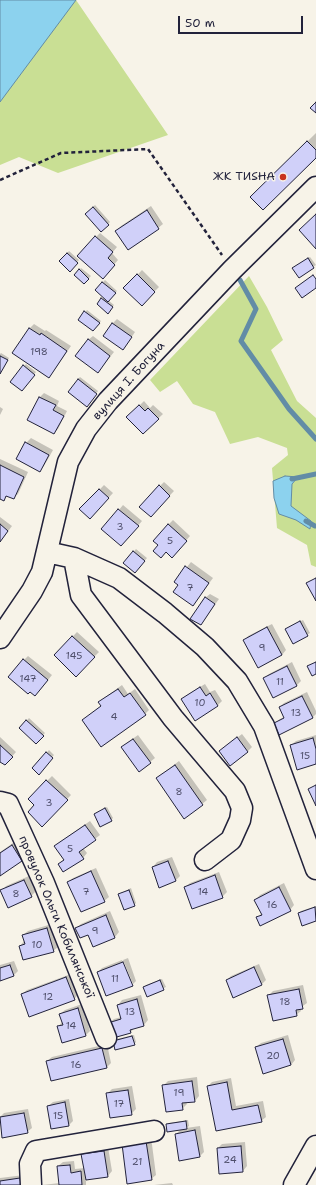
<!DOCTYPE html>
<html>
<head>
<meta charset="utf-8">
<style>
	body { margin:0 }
	#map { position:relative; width:316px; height:1185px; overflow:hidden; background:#f7f3e8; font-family:"Shantell Sans",sans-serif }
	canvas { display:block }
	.scale { position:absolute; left:178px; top:16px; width:125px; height:18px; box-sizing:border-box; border:2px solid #22223b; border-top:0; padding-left:5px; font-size:12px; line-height:14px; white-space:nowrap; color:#22223b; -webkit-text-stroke:3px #f7f3e8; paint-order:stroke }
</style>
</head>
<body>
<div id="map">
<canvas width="316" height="1185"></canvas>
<div class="scale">50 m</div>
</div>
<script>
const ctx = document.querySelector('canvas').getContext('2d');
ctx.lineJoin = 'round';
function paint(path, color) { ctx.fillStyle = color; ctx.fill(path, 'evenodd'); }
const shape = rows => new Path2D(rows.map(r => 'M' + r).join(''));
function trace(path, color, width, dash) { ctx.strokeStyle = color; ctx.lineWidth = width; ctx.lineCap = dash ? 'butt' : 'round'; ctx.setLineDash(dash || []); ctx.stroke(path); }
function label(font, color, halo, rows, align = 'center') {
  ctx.font = font + ' "Shantell Sans",sans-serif'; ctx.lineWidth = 3; ctx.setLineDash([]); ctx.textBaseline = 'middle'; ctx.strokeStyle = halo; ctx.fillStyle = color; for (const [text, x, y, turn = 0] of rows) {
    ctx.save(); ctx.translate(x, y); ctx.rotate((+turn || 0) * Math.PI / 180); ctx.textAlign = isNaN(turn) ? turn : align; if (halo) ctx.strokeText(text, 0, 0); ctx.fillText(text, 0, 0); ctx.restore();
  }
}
const green = shape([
	[0,0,76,0,168,135,58,173,19,157,0,165],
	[249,276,267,307,283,340,271,350,297,401,316,418,316,567,311,565,307,545,277,528,272,468,288,455,287,448,258,437,230,444,215,412,193,404,177,381,160,392,150,380]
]);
const water = shape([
	[0,0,76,0,0,102,0,0],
	[285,476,298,477,292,484,291,506,311,521,310,529,296,520,279,514,274,498,273,481,285,476]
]);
const shadow = shape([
	[316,133,316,157,251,197],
	[95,205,110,222,101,231,86,214],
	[151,206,163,224,158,228,128,248,117,231,121,226],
	[100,233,117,247,112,253,118,260,107,273,96,237],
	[69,251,79,260,70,270,60,261],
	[310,257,316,265,299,276,296,266],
	[81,268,91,276,84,283,75,275],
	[142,270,159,287,142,304,125,288],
	[105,280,117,291,108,300,114,305,110,310,102,299,104,297,96,290],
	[87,310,101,321,95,328,79,320],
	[117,319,135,332,127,344,112,324],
	[34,324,45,331,46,330,71,346,53,372,49,376,30,328],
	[93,336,114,352,102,367,88,340],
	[1,353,9,358,0,374,0,354],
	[26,364,36,372,24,387,24,366],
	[80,377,98,391,89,404,78,379],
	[44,393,59,401,57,406,67,411,58,429,54,433,40,397],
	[144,401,150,408,153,405,163,414,143,433,128,417],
	[0,407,3,409,0,415],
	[31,438,53,450,44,466,40,471,26,443],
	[0,459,28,472,18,494,13,498,8,495,3,499,0,498],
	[164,482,174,491,155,511,160,486],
	[104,485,113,493,90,518,81,509],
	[123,505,142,521,126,540,103,529],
	[0,517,12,526,0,542],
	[173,520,190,536,176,552,159,545,168,525],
	[136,549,147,558,135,572,124,563],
	[191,562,213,578,193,605,179,585,175,582],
	[210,594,219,599,201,624,205,598],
	[303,620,310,633,294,642,289,627],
	[272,624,286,650,282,655,244,641,248,636],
	[77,632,99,652,76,675,55,655],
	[28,656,52,675,40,690,24,660],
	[292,662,301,681,297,685,274,697,264,678,269,674],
	[205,684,210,692,215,690,222,701,218,705,195,719,183,699,187,695],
	[122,685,128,694,135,689,149,710,145,714,83,720,102,705,100,702,104,698],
	[307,692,316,711,316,714,312,718,275,723,280,719,284,717,280,707,284,703],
	[29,718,45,733,36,743,20,728],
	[242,734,252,747,247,752,220,751],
	[138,735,155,758,140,770,127,743],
	[316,735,316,763,291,745,296,741],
	[0,737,16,752,9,760,0,761],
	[49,750,54,755,39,773,33,768],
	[179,761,207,800,202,804,157,778],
	[52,776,71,795,42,825,36,805,29,799],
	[107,807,113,818,111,820,95,814],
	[90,821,100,835,83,848,87,853,83,858,59,864,64,859,60,842],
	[16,841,26,855,0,874,0,852],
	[172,857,180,876,175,881,153,867,157,862],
	[96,868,109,897,104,901,68,882,73,878],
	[219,872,227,892,222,897,185,887,190,883],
	[29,876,36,891,31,896,2,891,6,886],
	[284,883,294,905,290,910,257,918,262,913,255,900,260,895],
	[131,888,136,903,134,905,119,894],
	[316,906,316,920,303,924,299,913,301,911],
	[110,911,119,932,115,937,93,946,88,934,76,928,81,924],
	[52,924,58,947,53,951,20,946,24,941,23,935,28,931],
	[128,958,136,981,133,984,123,960],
	[122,960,131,984,133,984,132,985,98,972,102,968],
	[14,961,18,971,13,976,0,980,0,965],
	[259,964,266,980,262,984,227,980,231,976],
	[71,974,78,995,74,999,22,994,27,990],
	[162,979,166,987,147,995,144,987,146,985],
	[303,985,307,1003,300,1008,301,1011,296,1015,268,996,273,991],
	[141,995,148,1020,144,1025,135,1027,131,1032,113,1037,109,1023,114,1019,121,1017,118,1005,122,1000],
	[82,1004,90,1031,86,1035,58,1027,62,1022,60,1014,65,1010],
	[134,1035,136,1042,134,1044,114,1041,116,1039],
	[288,1035,295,1060,291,1065,256,1047,261,1043],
	[107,1044,111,1063,106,1068,47,1061,52,1057],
	[197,1077,199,1096,195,1101,186,1102,187,1104,182,1109,164,1085,168,1081],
	[231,1078,236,1106,263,1101,266,1117,261,1121,216,1130,208,1086,212,1082],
	[132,1086,136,1109,131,1114,108,1093,112,1089],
	[69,1099,73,1121,69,1125,48,1106,53,1102],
	[28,1109,32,1128,27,1132,3,1137,0,1117,4,1113],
	[188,1120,189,1126,186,1128,200,1126,204,1152,200,1156,180,1160,176,1134,181,1129,167,1125,169,1123],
	[151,1137,156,1175,151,1179,123,1145],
	[245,1142,247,1166,243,1171,218,1148,222,1144],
	[108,1147,112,1171,108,1176,86,1179,86,1185,42,1185,60,1183,58,1166,63,1162,74,1161,75,1169,85,1168,83,1154,87,1150],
	[24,1175,26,1185,0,1185,0,1178],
	[172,1183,173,1185,154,1185]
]);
const stream = shape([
	[240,280,256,309,241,341,289,409,316,439],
	[292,479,316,474],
	[306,521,315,526]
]);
const building = shape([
	[316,102,316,113,310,108,316,102],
	[307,141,316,150,316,158,263,210,250,197,307,141],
	[93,207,109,225,101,232,85,214,93,207],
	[147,210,159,229,128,250,115,231,147,210],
	[316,214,316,249,299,230,316,214],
	[95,236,113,252,108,258,115,265,103,279,77,256,95,236],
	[67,253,78,263,70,272,59,261,67,253],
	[308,258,314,268,299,278,292,268,308,258],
	[79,269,89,279,84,284,74,275,79,269],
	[137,274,155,292,142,306,123,288,137,274],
	[313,275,316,279,316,288,302,298,295,288,313,275],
	[102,282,116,293,108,302,95,290,102,282],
	[101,298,113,307,108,314,97,304,101,298],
	[84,311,100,323,93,331,78,320,84,311],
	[112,323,132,337,123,350,103,336,112,323],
	[29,328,40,335,41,333,67,351,49,378,12,353,29,328],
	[88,339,110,356,98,373,75,356,88,339],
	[0,356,8,360,0,374,0,356],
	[23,365,35,375,22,391,10,382,23,365],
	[78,379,97,394,87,407,68,392,78,379],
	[39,397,56,405,53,410,64,416,54,434,27,420,39,397],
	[139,405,145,411,148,408,159,419,143,434,126,417,139,405],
	[25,442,49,455,40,472,16,459,25,442],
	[0,465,24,477,14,499,6,496,4,501,0,499,0,465],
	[159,485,170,496,151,517,139,507,159,485],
	[99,489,109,498,90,519,79,509,99,489],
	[118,509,139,526,121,546,101,529,118,509],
	[0,524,8,531,0,542,0,524],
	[168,524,187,541,172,558,166,552,161,558,153,551,158,545,153,541,168,524],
	[133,551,145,561,135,573,123,563,133,551],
	[185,566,209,583,193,606,173,592,178,585,174,582,185,566],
	[316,578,316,601,306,583,316,578],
	[205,597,215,604,201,625,190,619,205,597],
	[300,621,308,636,293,644,285,629,300,621],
	[267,627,282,655,258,668,243,640,267,627],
	[72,636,95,657,76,677,54,655,72,636],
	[23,659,48,680,35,696,30,692,28,694,8,677,23,659],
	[316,662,316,674,312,676,307,666,316,662],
	[287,666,297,686,273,698,263,678,287,666],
	[200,687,206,696,210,693,218,706,195,721,181,699,200,687],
	[118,689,124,697,130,693,146,715,101,747,82,720,101,706,98,702,118,689],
	[302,696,313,718,279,735,274,723,284,718,279,707,302,696],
	[26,720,44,736,36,744,19,728,26,720],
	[237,737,248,752,230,766,219,751,237,737],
	[313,738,316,749,316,764,297,770,290,745,313,738],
	[133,739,151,763,139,772,121,747,133,739],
	[0,745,13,757,5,765,0,762,0,745],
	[46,752,53,758,39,775,32,768,46,752],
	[175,765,203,805,184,819,156,778,175,765],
	[46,780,68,800,42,827,28,812,34,805,28,799,46,780],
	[316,785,316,806,308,789,316,785],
	[105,808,112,821,100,827,94,814,105,808],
	[85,825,96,840,79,852,84,859,63,872,58,864,64,860,54,846,85,825],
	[12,845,22,861,0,876,0,853,12,845],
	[168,861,176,881,159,888,152,867,168,861],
	[91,871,105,902,81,912,67,882,91,871],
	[215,875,223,898,192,909,184,887,215,875],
	[24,880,32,897,8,908,0,890,24,880],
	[279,887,291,911,260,926,256,917,262,915,254,900,279,887],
	[129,890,135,906,124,910,118,894,129,890],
	[315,907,316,921,302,926,298,913,315,907],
	[106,915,115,938,93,947,88,935,80,938,75,928,106,915],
	[47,928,54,952,23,960,19,946,25,944,22,935,47,928],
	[123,962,133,986,106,996,97,972,123,962],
	[10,965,14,976,0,981,0,968,10,965],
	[254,967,262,985,233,998,226,980,254,967],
	[66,977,75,1000,29,1017,21,994,66,977],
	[160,980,164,990,147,997,143,987,160,980],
	[299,989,303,1009,296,1010,297,1016,273,1021,267,995,299,989],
	[137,999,144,1026,130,1030,131,1033,113,1038,108,1023,121,1019,117,1005,137,999],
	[78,1008,86,1036,62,1043,57,1026,63,1025,59,1014,78,1008],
	[132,1036,135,1045,115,1050,113,1041,132,1036],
	[283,1039,291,1065,263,1074,255,1047,283,1039],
	[102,1048,107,1068,51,1081,46,1061,102,1048],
	[192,1081,195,1102,182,1103,183,1110,166,1112,162,1085,192,1081],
	[227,1082,232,1110,258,1105,262,1122,216,1131,207,1086,227,1082],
	[128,1090,132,1115,110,1118,106,1093,128,1090],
	[65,1102,69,1126,51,1129,47,1106,65,1102],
	[24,1113,28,1133,2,1138,0,1117,24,1113],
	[186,1121,187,1129,167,1132,166,1124,186,1121],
	[195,1130,200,1157,179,1161,175,1134,195,1130],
	[146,1141,152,1180,127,1184,122,1144,146,1141],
	[241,1146,243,1172,219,1174,217,1148,241,1146],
	[104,1151,108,1177,86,1180,81,1154,104,1151],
	[70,1165,71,1173,81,1171,82,1185,59,1185,57,1166,70,1165],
	[20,1178,21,1185,0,1185,0,1181,20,1178]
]);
const path = shape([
	[0,180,61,153,148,149,222,255]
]);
const minor = shape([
	[47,552,74,558,119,578,165,613,205,647,237,681,264,726,316,869],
	[74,558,81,595,173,718,235,791,242,808,240,820,231,840,205,860],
	[0,638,32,591,42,572,68,462,86,429,108,401,232,270,316,187],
	[0,802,8,804,44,883,106,1038],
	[31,1185,30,1164,36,1151,154,1131],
	[294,1185,316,1146]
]);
const markers = [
	[283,177,4,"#c8321e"]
];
const numberNames = [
	["198",39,352],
	["3",120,527],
	["5",170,541],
	["7",190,588],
	["9",262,648],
	["145",74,656],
	["147",28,679],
	["11",280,682],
	["10",200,703],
	["13",296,713],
	["4",114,717],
	["15",305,756],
	["8",179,792],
	["3",49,803],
	["5",70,849],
	["7",86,892],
	["14",203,892],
	["8",16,894],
	["16",272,905],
	["9",95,931],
	["10",37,945],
	["11",115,979],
	["12",48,997],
	["18",285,1002],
	["13",130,1012],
	["14",71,1026],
	["20",273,1056],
	["16",76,1065],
	["19",179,1093],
	["17",119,1104],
	["15",58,1116],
	["24",230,1160],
	["21",137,1162]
];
const poiNames = [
	["ЖК ТИSHA",275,177]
];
const streetNames = [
	["вулиця І. Богуна",129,381,-48],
	["провулок Ольги Кобилянської",56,917,67]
];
paint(green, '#c9df94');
paint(water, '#8cd2ee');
trace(water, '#628ca6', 1);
paint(shadow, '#0003');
trace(stream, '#628ca6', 5);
paint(building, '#d0d0f9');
trace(building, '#22223b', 1);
trace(minor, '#22223b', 23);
trace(path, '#22223b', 2.5, [4, 3]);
trace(minor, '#f7f3e8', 20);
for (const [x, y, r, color] of markers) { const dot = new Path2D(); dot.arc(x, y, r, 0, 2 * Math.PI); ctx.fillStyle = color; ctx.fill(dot); trace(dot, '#f7f3e8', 1.5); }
label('10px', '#4e4e6a', null, numberNames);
label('12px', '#22223b', '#f7f3e8', poiNames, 'right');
label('12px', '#22223b', '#f7f3e8', streetNames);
</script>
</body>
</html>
